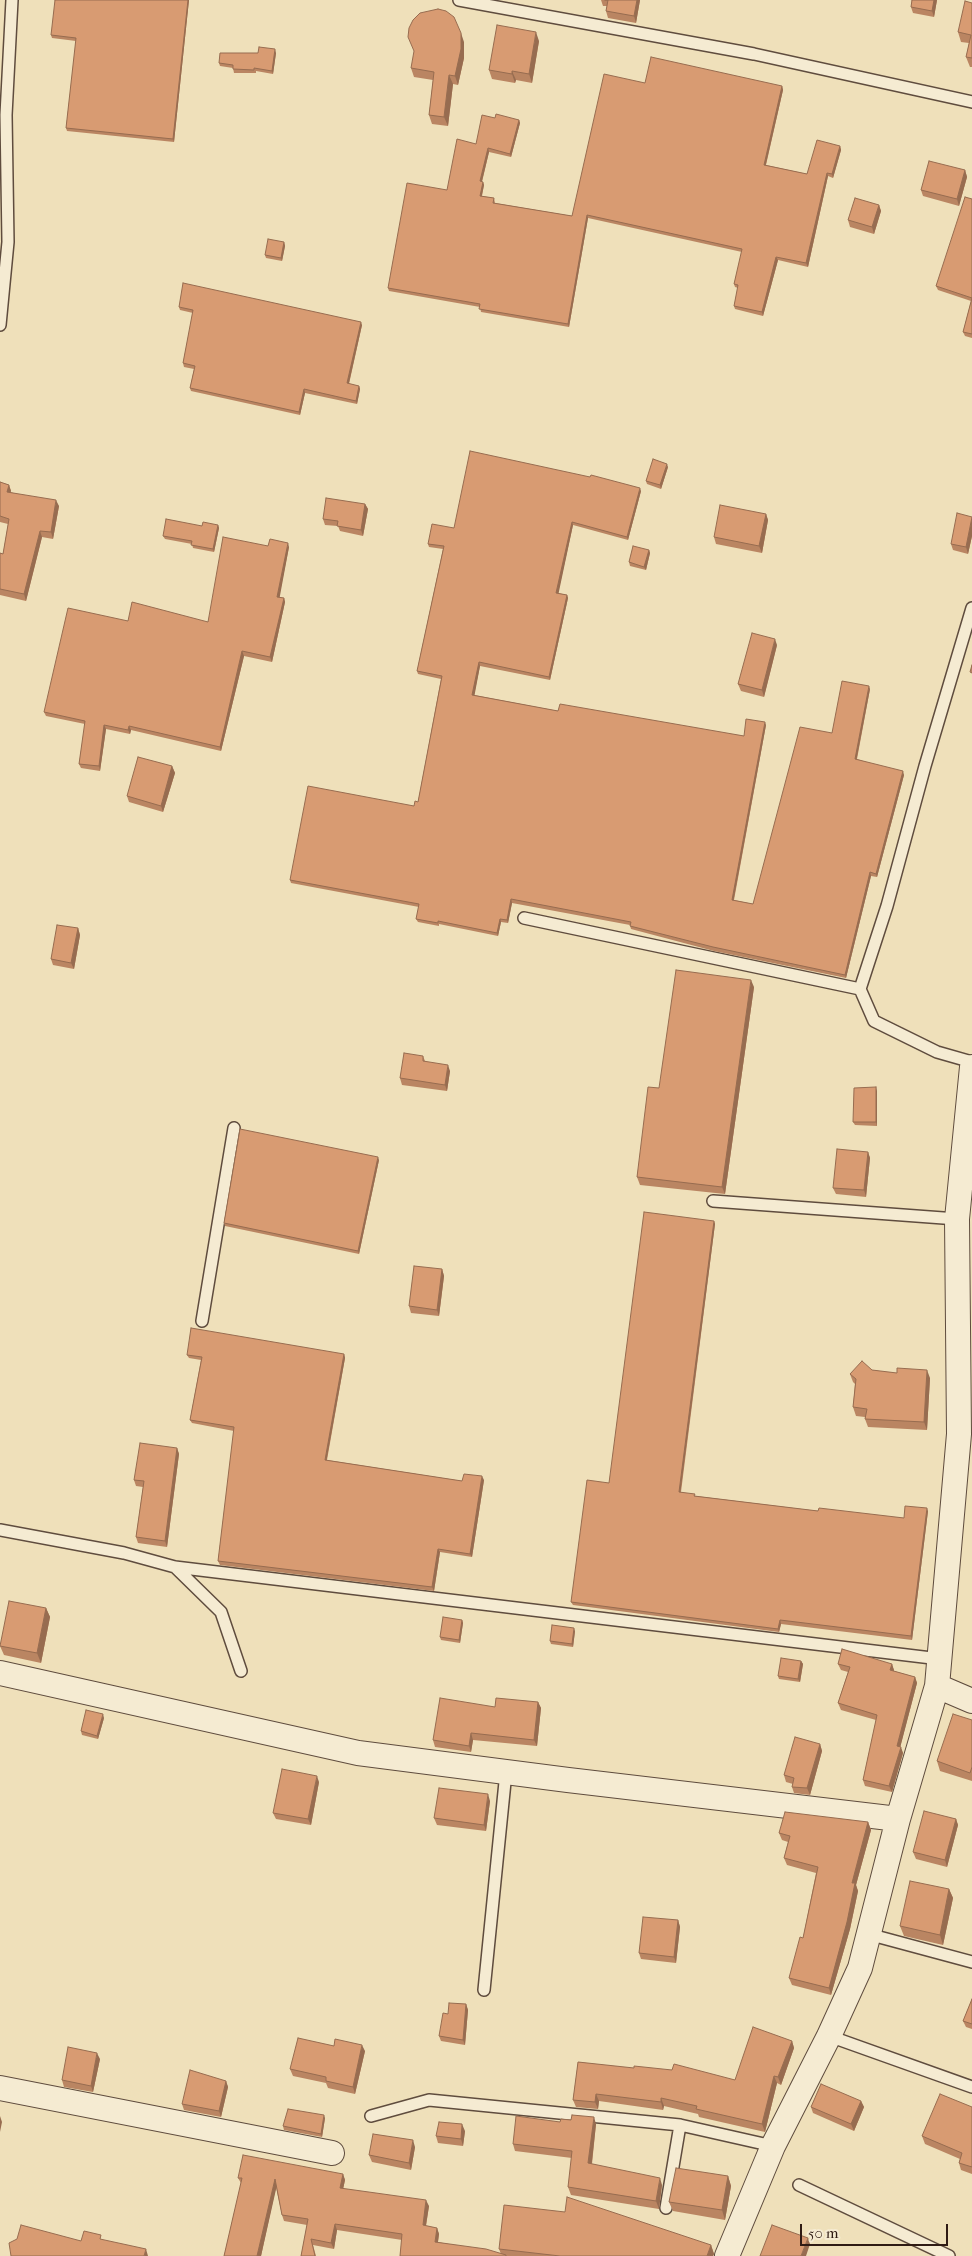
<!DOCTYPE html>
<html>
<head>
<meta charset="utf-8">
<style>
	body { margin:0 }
	#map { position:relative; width:972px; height:2256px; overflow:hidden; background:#efe0ba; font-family:"IM FELL French Canon",serif }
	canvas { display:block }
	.scale { position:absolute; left:800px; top:2224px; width:148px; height:22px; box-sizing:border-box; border:2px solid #2f1b14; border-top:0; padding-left:6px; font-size:15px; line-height:18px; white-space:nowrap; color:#2f1b14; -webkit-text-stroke:4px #f5ebd2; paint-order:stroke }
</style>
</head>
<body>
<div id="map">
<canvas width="972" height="2256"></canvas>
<div class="scale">50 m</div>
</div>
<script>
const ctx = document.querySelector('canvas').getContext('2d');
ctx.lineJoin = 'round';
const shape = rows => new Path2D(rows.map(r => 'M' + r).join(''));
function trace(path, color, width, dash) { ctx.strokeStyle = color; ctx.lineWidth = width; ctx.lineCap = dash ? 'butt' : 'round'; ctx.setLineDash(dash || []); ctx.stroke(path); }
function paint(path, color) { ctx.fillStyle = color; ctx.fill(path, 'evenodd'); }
const lane = shape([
	[459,0,754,54,972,102],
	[0,325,8,242,6,115,12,0],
	[972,608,925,766,887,906,860,989,874,1021,937,1052,972,1062],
	[524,918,860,989],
	[713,1201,957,1219],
	[202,1321,234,1128],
	[0,1530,124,1553,175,1567,940,1659],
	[175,1567,221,1612,241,1671],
	[868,1934,972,1962],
	[484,1990,506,1772],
	[829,2036,972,2087],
	[371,2116,429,2100,680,2125,773,2146],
	[799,2185,949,2256],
	[666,2208,680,2125]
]);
const street = shape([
	[0,1673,358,1753,568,1780,898,1819],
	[937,1686,972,1701],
	[0,2088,332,2153],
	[727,2256,773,2146,829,2036,860,1968,898,1819,937,1686,959,1434,957,1219,972,1067]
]);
const wall = shape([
	[189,0,174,142,67,131,66,128,76,41,52,38,51,35],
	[601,0,640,0,636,23,608,18,606,11,607,6,603,6],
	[912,0,937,0,934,17,913,13,911,7],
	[972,3,972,67,970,67,966,57,969,43,961,42,958,32],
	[539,41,532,83,516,80,515,83,492,79,489,70],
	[464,42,464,58,458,85,453,84,448,126,432,124,429,115,433,80,414,77,411,68],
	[258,53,276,53,273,74,256,71,256,73,234,73,233,68,220,66,219,63],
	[645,83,782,86,783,90,766,165,807,174,840,146,841,150,833,178,828,176,808,267,778,260,763,316,735,309,734,306,738,288,735,287,734,284,742,252,588,218,569,327,481,312,480,307,389,291,388,288,447,190,476,144,495,118,519,120,520,123,511,157,489,152,482,182,483,182,484,185,482,196,494,198,495,203,572,216],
	[965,170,967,177,959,206,923,196,921,190],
	[972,199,972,338,965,336,963,332,971,301,938,290,936,286],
	[879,205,881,211,874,234,850,227,848,220],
	[284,242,285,246,282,261,266,258,265,255],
	[179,307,362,325,349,384,359,386,360,389,357,404,305,393,300,415,191,391,190,388,194,369,184,367,183,363,193,313,180,310],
	[668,467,661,489,647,484,646,481],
	[0,482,9,485,11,491,10,492,59,506,53,539,42,537,26,601,0,595,0,553,3,554,8,524,0,522],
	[641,491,628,540,573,525,558,593,567,595,568,598,550,680,480,666,474,695,558,711,744,736,766,725,734,900,753,904,832,733,870,689,857,759,904,775,877,877,871,876,846,978,714,951,631,929,630,925,512,903,508,923,501,922,498,936,439,924,439,926,418,922,416,919,419,907,291,883,290,880,414,806,418,802,441,679,418,674,417,671,443,549,429,547,428,544,454,528],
	[365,504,368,509,363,536,340,531,338,526,325,525,323,519],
	[766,514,768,520,762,553,716,544,714,537],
	[972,517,972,536,968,554,953,550,951,544],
	[218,525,219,528,214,552,193,548,192,544,165,539,163,536,202,526],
	[268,546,289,547,279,597,284,598,285,602,272,662,244,656,221,751,131,730,130,734,106,729,100,771,81,768,79,764,85,724,46,716,44,712,128,621,208,622],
	[649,550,650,553,646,570,630,566,629,562],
	[777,645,764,697,741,691,738,684],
	[172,766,175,773,163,812,129,802,127,796],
	[78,928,80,935,74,969,53,965,51,959],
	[754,987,725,1194,640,1185,637,1177,659,1088],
	[423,1056,425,1061,450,1071,447,1091,402,1085,400,1078],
	[877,1091,877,1126,855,1125,853,1122],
	[868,1152,870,1158,866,1197,836,1194,833,1188],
	[379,1160,359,1254,225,1226,224,1223],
	[714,1221,715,1224,681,1492,696,1496,818,1511,904,1518,928,1511,912,1640,781,1624,779,1632,573,1605,571,1602,609,1483],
	[442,1269,444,1276,439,1316,411,1313,409,1306],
	[344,1354,345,1358,327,1460,462,1481,484,1480,472,1557,440,1552,434,1591,220,1565,218,1561,234,1431,192,1423,190,1420,201,1360,189,1358,187,1355],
	[872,1370,930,1378,927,1430,868,1427,865,1419,865,1417,856,1416,853,1407,855,1384,853,1382,850,1374],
	[177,1448,179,1454,167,1547,138,1543,136,1537,143,1487,136,1486,134,1480],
	[46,1608,50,1617,41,1663,4,1655,0,1646],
	[462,1620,463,1623,460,1643,441,1640,440,1637],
	[575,1631,573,1647,551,1644,550,1641],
	[801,1661,803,1664,800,1682,779,1679,778,1676],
	[838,1664,892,1664,894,1671,915,1677,917,1683,900,1747,903,1753,892,1792,865,1786,863,1780,876,1720,841,1710,838,1703,848,1672,841,1670],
	[538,1702,541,1708,537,1746,473,1740,471,1752,435,1747,433,1740,495,1707],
	[104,1718,98,1739,82,1735,81,1731],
	[972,1720,972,1781,940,1771,937,1761],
	[820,1744,822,1751,810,1795,794,1793,792,1787,793,1784,786,1782,784,1775],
	[319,1782,311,1825,276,1819,273,1813],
	[490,1801,486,1831,437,1825,434,1818],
	[956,1819,958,1825,947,1867,916,1859,913,1852],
	[868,1822,871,1830,856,1885,858,1891,850,1929,831,1995,792,1985,789,1978,803,1938,816,1873,787,1865,784,1858,788,1842,782,1840,779,1833],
	[949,1889,953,1898,943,1945,904,1936,900,1926],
	[678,1920,680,1927,676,1963,641,1959,639,1953],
	[972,1999,972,2029,966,2027,963,2021],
	[466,2004,468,2010,465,2045,441,2041,439,2036,448,2014],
	[792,2041,794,2048,781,2085,777,2083,765,2132,699,2117,698,2114,664,2106,663,2110,599,2101,598,2109,576,2107,573,2100,578,2062,735,2080],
	[334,2046,365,2051,355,2094,328,2088,326,2083,293,2076,290,2069],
	[100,2059,93,2092,64,2087,62,2080],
	[226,2081,228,2087,221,2117,184,2110,182,2104],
	[861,2101,864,2107,854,2131,813,2113,811,2107],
	[972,2107,972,2174,961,2170,959,2163,960,2159,925,2144,922,2136],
	[325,2118,322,2137,284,2130,283,2126],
	[560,2122,596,2124,592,2164,662,2185,659,2209,571,2195,568,2187,572,2158,515,2151,513,2144],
	[465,2131,463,2146,438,2143,436,2136],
	[415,2147,411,2170,372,2162,369,2155],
	[343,2174,345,2180,343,2189,429,2206,426,2226,437,2228,439,2234,438,2242,501,2254,499,2249,711,2245,714,2254,713,2256,400,2256,402,2240,337,2230,334,2249,313,2245,316,2256,301,2256,307,2225,284,2221,282,2215,276,2187,261,2256,224,2256,241,2183,238,2178],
	[728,2176,731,2186,725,2220,673,2211,669,2202]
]);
const shadedWall = shape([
	[188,0,189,0,174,142,173,139],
	[637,0,640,0,636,23,634,16],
	[934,0,937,0,934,17,932,11],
	[536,32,539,41,532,83,529,74],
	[461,33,464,42,464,58,458,85,455,76],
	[275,49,276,53,273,74,272,71],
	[512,71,516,80,515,83,512,74],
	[449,75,453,84,448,126,444,117],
	[782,86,783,90,765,168,764,165],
	[519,120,520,123,511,157,510,154],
	[840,146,841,150,833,178,832,174],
	[488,148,489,152,481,185,480,181],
	[965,170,967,177,959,206,957,199],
	[827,173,828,176,808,267,806,263],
	[483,182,484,185,481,199,480,196],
	[879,205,881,211,874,234,872,227],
	[587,215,588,218,569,327,568,324],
	[284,242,285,246,282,261,281,258],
	[776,257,778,260,763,316,762,312],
	[361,322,362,325,348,387,347,383],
	[359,386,360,389,357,404,356,401],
	[304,389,305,393,300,415,299,412],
	[667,464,668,467,661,489,660,485],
	[9,485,11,491,9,498,7,492],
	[640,488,641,491,628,540,627,537],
	[56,500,59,506,53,539,51,532],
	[365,504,368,509,363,536,361,530],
	[766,514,768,520,762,553,759,546],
	[972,518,972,536,968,554,966,547],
	[572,522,573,525,558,596,556,593],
	[218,525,219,528,214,552,213,549],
	[40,531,42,537,26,601,24,594],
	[288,543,289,547,279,601,277,597],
	[649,550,650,553,646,570,644,567],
	[567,595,568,598,550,680,549,677],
	[284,598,285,602,272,662,270,657],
	[775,639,777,645,764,697,762,690],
	[242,651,244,656,221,751,220,747],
	[479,662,480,666,474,698,472,695],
	[869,686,870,689,856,762,855,759],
	[765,722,766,725,733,903,732,900],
	[104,725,106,729,100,771,99,766],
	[129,726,131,730,130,734,128,730],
	[172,766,175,773,163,812,161,806],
	[903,771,904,775,877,877,876,874],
	[870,872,871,876,846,978,845,975],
	[511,899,512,903,508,923,507,920],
	[500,919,501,922,498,936,497,933],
	[78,928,80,935,74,969,71,963],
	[751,980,754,987,725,1194,722,1187],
	[448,1065,450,1071,447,1091,445,1085],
	[876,1087,877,1091,877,1126,876,1122],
	[868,1152,870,1158,866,1197,864,1190],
	[378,1157,379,1160,359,1254,358,1251],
	[714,1221,715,1224,680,1495,679,1492],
	[442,1269,444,1276,439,1316,437,1310],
	[344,1354,345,1358,326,1463,325,1460],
	[927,1370,930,1378,927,1430,924,1422],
	[177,1448,179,1454,167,1547,165,1541],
	[482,1476,484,1480,472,1557,470,1554],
	[927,1508,928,1511,912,1640,911,1636],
	[438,1549,440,1552,434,1591,432,1587],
	[46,1608,50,1617,41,1663,37,1653],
	[462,1620,463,1623,460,1643,459,1640],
	[780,1620,781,1624,779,1632,778,1629],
	[574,1628,575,1631,573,1647,572,1644],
	[801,1661,803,1664,800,1682,798,1679],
	[892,1664,894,1670,892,1676,890,1670],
	[915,1677,917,1683,899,1752,897,1746],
	[538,1702,541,1708,537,1746,534,1740],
	[103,1714,104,1718,98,1739,97,1736],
	[471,1733,473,1740,471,1752,469,1746],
	[820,1744,822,1751,810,1795,807,1788],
	[901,1747,903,1753,892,1792,889,1786],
	[317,1776,319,1782,311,1825,308,1819],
	[488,1794,490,1801,486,1831,484,1825],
	[956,1819,958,1825,947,1867,945,1860],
	[868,1822,871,1830,856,1885,858,1891,850,1929,831,1995,829,1988,852,1883],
	[949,1889,953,1898,943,1945,940,1935],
	[678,1920,680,1927,676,1963,674,1957],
	[466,2004,468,2010,465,2045,463,2040],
	[792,2041,794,2048,781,2085,778,2077],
	[362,2045,365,2051,355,2094,353,2087],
	[97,2053,100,2059,93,2092,91,2086],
	[774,2076,777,2083,765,2132,762,2124],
	[226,2081,228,2087,221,2117,219,2111],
	[596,2094,599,2101,598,2109,595,2102],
	[661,2098,664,2106,663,2110,661,2102],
	[861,2101,864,2107,854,2131,851,2124],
	[324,2115,325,2118,322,2137,321,2134],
	[0,2116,2,2122,0,2132],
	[594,2117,596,2124,591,2170,588,2163],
	[462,2124,465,2131,463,2146,461,2139],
	[413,2140,415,2147,411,2170,409,2163],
	[343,2174,345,2180,342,2194,340,2188],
	[728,2176,731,2186,725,2220,722,2210],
	[660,2178,662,2185,659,2209,656,2201],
	[275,2179,277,2185,261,2256,257,2256],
	[426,2200,429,2206,425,2231,423,2225],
	[335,2224,337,2230,334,2249,331,2243],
	[437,2228,439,2234,437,2248,435,2242],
	[808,2238,810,2244,806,2256,801,2256],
	[711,2245,714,2254,713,2256,707,2256],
	[146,2249,148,2256,144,2256]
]);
const building = shape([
	[55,0,188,0,173,139,66,128,76,38,51,35,55,0],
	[605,0,637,0,634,16,606,11,608,0,605,0],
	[912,0,934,0,932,11,911,7,912,0],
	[965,1,972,3,972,58,966,57,971,35,958,32,965,1],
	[438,9,446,11,454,17,461,33,461,49,455,76,449,75,444,117,429,115,434,72,411,68,414,51,408,37,409,28,413,20,420,13,438,9],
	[497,25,536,32,529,74,512,71,512,74,489,70,497,25],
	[259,47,275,49,272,71,254,68,254,70,233,69,233,65,219,63,220,53,258,53,259,47],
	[651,57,782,86,764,165,807,174,817,140,840,146,832,174,827,173,806,263,776,257,762,312,734,306,738,285,734,284,742,249,587,215,568,324,479,309,480,304,388,288,407,183,447,190,457,139,476,144,482,115,495,118,496,114,519,120,510,154,488,148,480,181,483,182,480,196,494,198,493,203,572,216,604,74,645,83,651,57],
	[929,161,965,170,957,199,921,190,929,161],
	[965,197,972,199,972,298,936,286,965,197],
	[855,198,879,205,872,227,848,220,855,198],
	[268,239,284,242,281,258,265,255,268,239],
	[183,283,361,322,347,383,359,386,356,401,304,389,299,412,190,388,195,366,183,363,193,310,179,307,183,283],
	[972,298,972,334,963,332,972,298],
	[470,451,590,477,591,475,640,488,627,537,572,522,556,593,567,595,549,677,479,662,472,695,558,711,560,704,744,736,746,719,765,722,732,900,753,904,800,727,832,733,842,681,869,686,855,759,903,771,876,874,870,872,845,975,713,947,630,926,631,922,511,899,507,920,500,919,497,933,438,921,438,923,416,919,419,904,290,880,308,786,414,806,415,801,418,802,442,676,417,671,444,546,428,544,432,524,454,528,470,451],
	[653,459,667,464,660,485,646,481,653,459],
	[0,482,9,485,7,492,56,500,51,532,40,531,24,594,0,589,0,553,3,554,9,519,0,516,0,482],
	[326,498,365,504,361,530,337,526,338,521,323,519,326,498],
	[720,505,766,514,759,546,714,537,720,505],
	[957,513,972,517,966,547,951,544,957,513],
	[166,519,202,526,203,522,218,525,213,549,191,545,192,541,163,536,166,519],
	[223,537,268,546,270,539,288,543,277,597,284,598,270,657,242,651,220,747,129,726,128,730,104,725,99,766,79,764,85,721,44,712,68,608,128,621,132,602,208,622,223,537],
	[633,546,649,550,644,567,629,562,633,546],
	[752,633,775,639,762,690,738,684,752,633],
	[972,665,972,673,970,672,972,665],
	[138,757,172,766,161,806,127,796,138,757],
	[57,925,78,928,71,963,51,959,57,925],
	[676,970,751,980,722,1187,637,1177,648,1087,659,1088,676,970],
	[404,1053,423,1056,423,1061,448,1065,445,1085,400,1078,404,1053],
	[876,1087,876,1122,853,1122,854,1088,876,1087],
	[240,1129,378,1157,358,1251,224,1223,240,1129],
	[837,1149,868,1152,864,1190,833,1188,837,1149],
	[644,1212,714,1221,679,1492,695,1494,694,1496,818,1511,819,1508,904,1518,905,1506,927,1508,911,1636,780,1620,778,1629,571,1602,587,1480,609,1483,644,1212],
	[414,1266,442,1269,437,1310,409,1306,414,1266],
	[191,1328,344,1354,325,1460,462,1481,464,1474,482,1476,470,1554,438,1549,432,1587,218,1561,234,1427,190,1420,202,1357,187,1355,191,1328],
	[862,1361,872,1370,897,1373,897,1368,927,1370,924,1422,865,1419,867,1409,853,1407,856,1379,850,1374,862,1361],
	[140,1443,177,1448,165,1541,136,1537,144,1481,134,1480,140,1443],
	[9,1601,46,1608,37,1653,0,1646,9,1601],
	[443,1617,462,1620,459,1640,440,1637,443,1617],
	[552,1625,574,1628,572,1644,550,1641,552,1625],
	[842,1649,892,1664,890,1670,915,1677,897,1746,901,1747,889,1786,863,1780,877,1715,838,1703,850,1667,838,1664,842,1649],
	[781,1658,801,1661,798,1679,778,1676,781,1658],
	[440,1698,495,1707,496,1698,538,1702,534,1740,471,1733,469,1746,433,1740,440,1698],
	[86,1710,103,1714,97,1736,81,1731,86,1710],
	[953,1714,972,1720,972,1767,970,1773,937,1761,953,1714],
	[795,1737,820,1744,807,1788,792,1787,794,1778,784,1775,795,1737],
	[282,1769,317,1776,308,1819,273,1813,282,1769],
	[439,1788,488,1794,484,1825,434,1818,439,1788],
	[924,1811,956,1819,945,1860,913,1852,924,1811],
	[785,1812,868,1822,852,1883,855,1883,847,1922,829,1988,789,1978,800,1937,803,1938,818,1867,784,1858,790,1836,779,1833,785,1812],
	[910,1881,949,1889,940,1935,900,1926,910,1881],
	[643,1917,678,1920,674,1957,639,1953,643,1917],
	[972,1999,972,2024,963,2021,972,1999],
	[449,2003,466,2004,463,2040,439,2036,443,2013,448,2014,449,2003],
	[753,2027,792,2041,778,2077,774,2076,762,2124,696,2109,697,2106,661,2098,661,2102,596,2094,595,2102,573,2100,578,2062,634,2068,634,2066,672,2070,674,2064,735,2080,753,2027],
	[298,2038,334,2046,335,2039,362,2045,353,2087,326,2081,326,2077,290,2069,298,2038],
	[68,2047,97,2053,91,2086,62,2080,68,2047],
	[190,2070,226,2081,219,2111,182,2104,190,2070],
	[821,2084,861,2101,851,2124,811,2107,821,2084],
	[940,2094,972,2107,972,2167,959,2163,962,2153,922,2136,940,2094],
	[288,2109,324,2115,321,2134,283,2126,288,2109],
	[572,2115,594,2117,588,2163,660,2178,656,2201,568,2187,572,2151,513,2144,516,2116,560,2122,561,2119,571,2120,572,2115],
	[439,2122,462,2124,461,2139,436,2136,439,2122],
	[373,2134,413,2140,409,2163,369,2155,373,2134],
	[243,2155,343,2174,340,2188,426,2200,423,2225,437,2228,435,2242,486,2249,506,2255,506,2256,400,2256,402,2234,335,2224,331,2243,311,2239,315,2256,301,2256,308,2219,282,2215,275,2179,257,2256,224,2256,242,2178,238,2178,243,2155],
	[676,2168,728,2176,722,2210,669,2202,676,2168],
	[567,2197,711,2245,707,2256,560,2256,499,2249,504,2205,565,2212,567,2197],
	[21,2225,81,2241,84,2231,101,2235,100,2239,146,2249,144,2256,11,2256,9,2243,17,2239,21,2225],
	[772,2225,808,2238,801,2256,760,2256,772,2225]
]);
trace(lane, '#5f4c3e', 14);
trace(street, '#5f4c3e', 26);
trace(lane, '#f5ebd2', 11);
trace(street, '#f5ebd2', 24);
paint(wall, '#ba8562');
paint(shadedWall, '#976c50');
paint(building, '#d89b72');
trace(building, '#976c50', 1);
</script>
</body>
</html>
